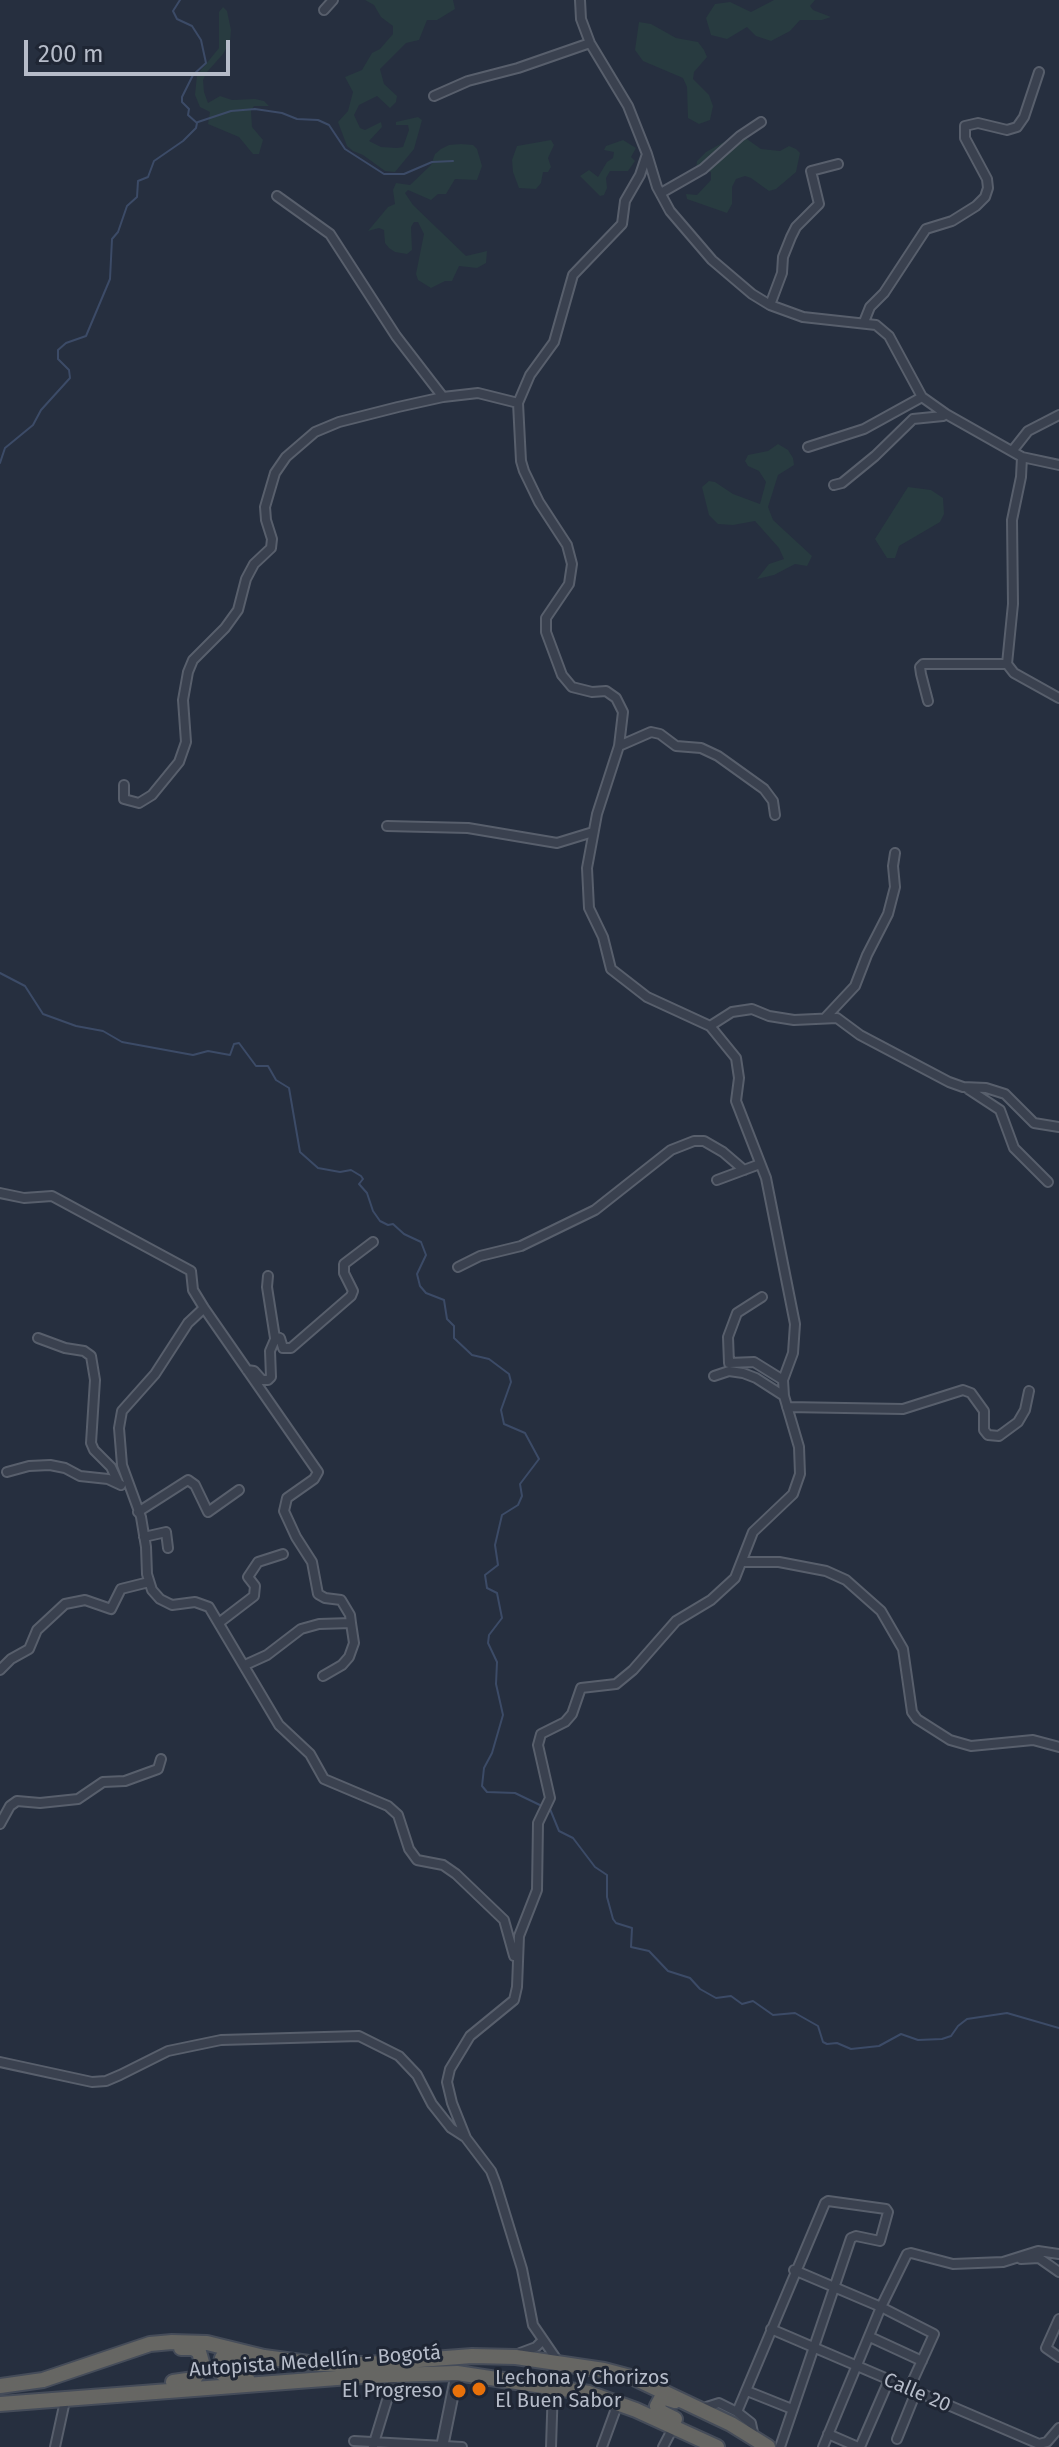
<!DOCTYPE html>
<html>
<head>
<meta charset="utf-8">
<style>
	body { margin:0 }
	#map { position:relative; width:1059px; height:2447px; overflow:hidden; background:#262f3f; font-family:"Fira Sans",sans-serif }
	canvas { display:block }
	.scale { position:absolute; left:24px; top:40px; width:206px; height:36px; box-sizing:border-box; border:4px solid #b6bcc9; border-top:0; padding-left:10px; font-size:24px; line-height:28px; white-space:nowrap; color:#b6bcc9; -webkit-text-stroke:6px #1f2634; paint-order:stroke }
</style>
</head>
<body>
<div id="map">
<canvas width="1059" height="2447"></canvas>
<div class="scale">200 m</div>
</div>
<script>
const ctx = document.querySelector('canvas').getContext('2d');
ctx.lineJoin = 'round';
function paint(path, color) { ctx.fillStyle = color; ctx.fill(path, 'evenodd'); }
const shape = rows => new Path2D(rows.map(r => 'M' + r).join(''));
function trace(path, color, width, dash) { ctx.strokeStyle = color; ctx.lineWidth = width; ctx.lineCap = dash ? 'butt' : 'round'; ctx.setLineDash(dash || []); ctx.stroke(path); }
function label(font, color, halo, rows, align = 'center') {
  ctx.font = font + ' "Fira Sans",sans-serif'; ctx.lineWidth = 6; ctx.setLineDash([]); ctx.textBaseline = 'middle'; ctx.strokeStyle = halo; ctx.fillStyle = color; for (const [text, x, y, turn = 0] of rows) {
    ctx.save(); ctx.translate(x, y); ctx.rotate((+turn || 0) * Math.PI / 180); ctx.textAlign = isNaN(turn) ? turn : align; if (halo) ctx.strokeText(text, 0, 0); ctx.fillText(text, 0, 0); ctx.restore();
  }
}
const green = shape([
	[365,0,453,0,455,9,437,20,427,20,419,40,406,43,380,69,384,84,397,96,396,102,390,108,377,96,359,105,354,115,360,128,365,130,381,122,382,127,369,141,381,147,397,148,403,147,409,130,408,125,396,125,396,122,418,117,422,120,414,149,395,172,385,171,363,155,353,151,347,146,338,122,348,111,353,92,345,77,362,70,372,53,380,49,393,34,393,26,381,17,374,5],
	[774,0,815,0,810,6,813,10,831,17,822,20,800,20,790,31,771,41,756,36,747,27,727,39,711,35,706,18,715,4,730,2,751,12],
	[223,7,227,11,231,30,230,42,223,54,207,72,203,80,204,92,208,103,220,96,232,100,255,99,264,101,269,106,254,106,251,111,252,127,263,140,259,154,253,154,239,137,208,124,210,112,200,107,195,95,197,75,219,48,219,12],
	[639,22,651,24,676,38,698,42,704,50,707,57,694,72,693,79,709,95,713,106,710,120,699,124,688,118,687,87,683,78,643,61,635,50],
	[733,137,744,137,761,149,780,151,789,146,796,149,800,153,796,172,776,189,769,191,751,178,745,176,736,179,732,187,732,204,727,213,687,199,686,194,697,195,711,180,711,172,696,169,697,161,706,152],
	[551,140,554,145,548,158,551,167,548,172,543,172,541,183,536,189,519,188,513,172,512,160,517,146],
	[623,140,636,148,631,157,635,161,628,171,610,171,606,178,607,188,604,195,600,196,580,176,589,170,598,177,607,162,613,158,614,152,604,150,606,146],
	[461,144,473,145,477,149,482,166,477,180,455,179,446,194,438,194,431,200,408,190,405,193,413,205,466,256,487,251,486,263,477,268,459,266,452,281,445,281,431,288,418,280,416,274,424,234,418,222,414,222,411,227,412,250,407,254,395,252,389,248,385,243,384,230,379,228,368,231,388,207,395,204,393,190,396,183,410,185,431,165,435,154,441,149,449,145],
	[778,444,788,450,793,458,794,465,778,475,768,507,773,520,812,556,807,566,795,564,774,575,757,579,769,564,784,559,779,548,755,521,733,525,718,524,709,515,702,487,709,481,715,482,733,494,760,504,766,482,759,471,748,466,745,461,748,455,768,451],
	[908,487,931,490,943,498,944,514,940,522,899,546,895,558,887,558,875,539]
]);
const stream = shape([
	[198,122,231,111,255,109,282,113,297,119,318,120,329,125,345,149,384,174,404,174,432,162,453,161],
	[0,463,5,448,33,425,41,410,70,378,69,370,58,359,58,350,66,343,86,336,110,279,112,239,118,232,127,206,137,197,138,181,148,177,154,161,183,141,196,128,197,123,188,115,189,109,182,102,182,97,193,75,206,63,201,40,192,26,177,19,173,11,180,0],
	[0,973,25,986,43,1014,76,1026,103,1031,122,1042,193,1055,208,1051,230,1055,234,1044,239,1043,256,1066,268,1066,276,1080,289,1088,300,1152,318,1168,340,1172,351,1170,361,1176,363,1179,359,1184,367,1193,373,1211,380,1221,388,1225,393,1224,404,1234,421,1242,426,1255,417,1274,420,1286,426,1293,444,1300,447,1319,454,1326,454,1338,472,1355,489,1359,509,1374,511,1382,501,1410,504,1424,525,1433,539,1459,520,1484,522,1496,518,1505,502,1515,495,1545,498,1565,485,1575,487,1588,497,1593,502,1618,489,1635,488,1643,497,1662,496,1684,503,1715,492,1753,484,1768,482,1786,487,1792,515,1793,544,1807],
	[550,1809,559,1831,573,1838,595,1867,607,1875,607,1897,613,1919,616,1923,632,1928,631,1947,649,1951,668,1971,690,1978,700,1989,716,1998,731,1996,742,2004,753,2001,773,2015,795,2013,818,2026,823,2042,827,2044,837,2043,851,2049,879,2046,901,2034,918,2040,942,2039,951,2036,958,2026,967,2019,1007,2013,1059,2028]
]);
const minor = shape([
	[324,10,333,0],
	[434,96,468,81,518,68,590,43],
	[647,154,657,187,670,211,712,260,752,294,770,305,803,317,876,325,889,336,922,397,946,414,1022,457,1021,477,1012,520,1013,604,1007,664,1014,673,1059,698],
	[661,193,703,169,740,136,761,122],
	[277,196,330,234,396,336,443,397],
	[770,305,782,273,783,257,791,237,796,227,819,204,811,171,838,164],
	[864,322,870,307,884,293,926,229,952,221,976,206,985,197,988,188,987,179,965,138,965,126,978,123,1007,130,1017,127,1024,117,1039,72],
	[808,447,864,429,922,397],
	[1013,450,1028,431,1059,415],
	[1022,457,1059,465],
	[834,485,842,483,875,456,913,419,943,416,946,414],
	[928,701,921,674,920,667,923,664,1007,664],
	[619,746,651,732,660,734,676,746,701,748,718,756,764,789,773,801,775,815],
	[124,785,124,799,139,803,152,795,179,762,186,742,183,700,188,672,193,660,225,628,238,610,246,579,254,564,271,548,272,539,266,520,265,507,275,473,286,457,315,432,339,422,398,407,443,397,478,393,518,403],
	[387,826,468,828,557,843,593,832],
	[825,1018,855,986,867,955,888,914,895,887,893,866,895,853],
	[710,1026,732,1012,752,1009,769,1016,794,1020,837,1018,860,1035,949,1082,963,1087,986,1088,1005,1094,1034,1123,1059,1127],
	[968,1089,1000,1110,1014,1148,1048,1182],
	[717,1180,760,1164],
	[0,1193,24,1198,52,1196,191,1271,193,1290,204,1308,318,1472,314,1479,287,1498,284,1511,296,1537,312,1562,318,1594,325,1598,341,1600,350,1615,351,1623,319,1624,301,1629,267,1655,245,1665],
	[458,1267,480,1256,521,1246,595,1210,671,1150,694,1141,704,1141,723,1152,744,1170],
	[268,1276,267,1287,275,1338],
	[762,1297,737,1313,728,1337,729,1363,754,1362,783,1380],
	[204,1308,188,1323,155,1374,122,1411,119,1428,122,1465,141,1517,146,1547,147,1574,152,1590,160,1599,172,1605,195,1602,209,1607,279,1725,310,1754,324,1779,388,1806,398,1815,409,1849,417,1860,443,1865,456,1874,504,1920,514,1956],
	[38,1338,65,1348,84,1351,91,1356,95,1380,91,1443,94,1450,111,1467,118,1482],
	[247,1370,254,1371,262,1380,268,1380,271,1377,270,1351,276,1337,280,1338,283,1348,291,1348,351,1296,353,1291,344,1273,344,1264,373,1242],
	[714,1376,729,1371,743,1373,756,1378,784,1396],
	[787,1407,903,1409,963,1390,971,1393,984,1411,984,1430,988,1435,999,1436,1018,1422,1025,1410,1029,1391],
	[7,1472,29,1466,50,1465,65,1468,80,1476,108,1479,121,1485],
	[138,1512,188,1480,195,1485,208,1512,239,1490],
	[144,1537,166,1532,168,1548],
	[742,1562,779,1562,826,1571,846,1580,881,1611,903,1649,912,1712,917,1719,950,1740,971,1746,1033,1740,1059,1747],
	[220,1622,254,1596,255,1586,248,1577,258,1562,283,1554],
	[0,1670,11,1659,29,1649,37,1630,65,1604,85,1600,111,1609,121,1589,149,1582],
	[323,1676,342,1665,349,1657,354,1643,351,1623],
	[0,1824,10,1806,17,1801,40,1803,78,1799,103,1782,125,1781,158,1769,161,1759],
	[0,2062,92,2082,106,2081,120,2075,168,2051,221,2040,359,2036,399,2056,417,2075,432,2104,451,2128,465,2137],
	[1021,2259,1039,2258,1059,2272],
	[794,2270,881,2307,934,2334,909,2389],
	[1059,2319,1046,2348,1059,2357],
	[771,2329,1039,2444,1047,2442,1059,2428],
	[870,2337,922,2361],
	[520,2353,536,2347,543,2340],
	[559,2363,533,2325,522,2269,496,2184,491,2171,466,2138,452,2103,447,2082,450,2069,470,2036,514,2000,517,1987,519,1936,537,1890,538,1823,550,1798,538,1745,541,1734,565,1722,572,1714,581,1688,616,1684,633,1670,676,1621,711,1600,735,1578,753,1532,793,1494,800,1474,799,1447,784,1396,783,1380,793,1353,795,1324,766,1178,736,1101,739,1078,736,1058,710,1026,647,997,611,969,603,937,589,908,587,868,597,814,619,746,623,712,616,698,606,691,592,692,572,687,562,675,546,632,546,618,569,584,572,564,567,545,539,502,524,471,521,461,518,403,530,375,554,342,573,275,622,224,625,201,640,175,647,154,628,106,590,43,581,19,580,0],
	[747,2391,792,2409],
	[700,2409,719,2403,737,2412,751,2423,754,2437],
	[737,2412,825,2203,828,2201,886,2209,888,2212,880,2241,856,2236,851,2238,780,2447],
	[828,2434,858,2447],
	[897,2439,916,2392],
	[354,2441,462,2447],
	[373,2446,395,2374],
	[55,2447,65,2401],
	[551,2447,553,2386],
	[602,2447,618,2403],
	[663,2447,674,2426],
	[823,2447,881,2307,907,2254,911,2253,953,2264,1003,2262,1038,2251,1059,2254],
	[860,2447,889,2380]
]);
const tertiary = shape([
	[442,2447,457,2373]
]);
const trunk = shape([
	[240,2357,222,2358,219,2371,228,2378,247,2378],
	[173,2382,194,2379,203,2366,199,2352,193,2348,181,2348],
	[0,2386,43,2380,150,2344,172,2342,207,2343,264,2357,316,2364,367,2364,472,2356,516,2357,604,2370,634,2378,731,2424,768,2447],
	[0,2404,363,2376,457,2373,589,2393,636,2410,717,2447],
	[675,2419,661,2412,657,2406,662,2397,675,2401]
]);
const markers = [
	[479,2389,8,"#e8710a"],
	[459,2391,8,"#e8710a"]
];
const streetNames = [
	["Autopista Medellín - Bogotá",315,2362,-4],
	["Calle 20",917,2393,23]
];
const poiNames = [
	["Lechona y Chorizos",495,2378],
	["El Buen Sabor",495,2401],
	["El Progreso",443,2391,"right"]
];
paint(green, '#283b40');
trace(stream, '#3c4b67', 2);
trace(minor, '#585f6c', 12);
trace(tertiary, '#585f6c', 14);
trace(trunk, '#454c59', 18);
trace(minor, '#3a414f', 8);
trace(tertiary, '#3a414f', 10);
trace(trunk, '#666663', 14);
for (const [x, y, r, color] of markers) { const dot = new Path2D(); dot.arc(x, y, r, 0, 2 * Math.PI); ctx.fillStyle = color; ctx.fill(dot); trace(dot, '#1f2634', 3); }
label('20px', '#b6bcc9', '#1f2634', streetNames);
label('20px', '#b6bcc9', '#1f2634', poiNames, 'left');
</script>
</body>
</html>
